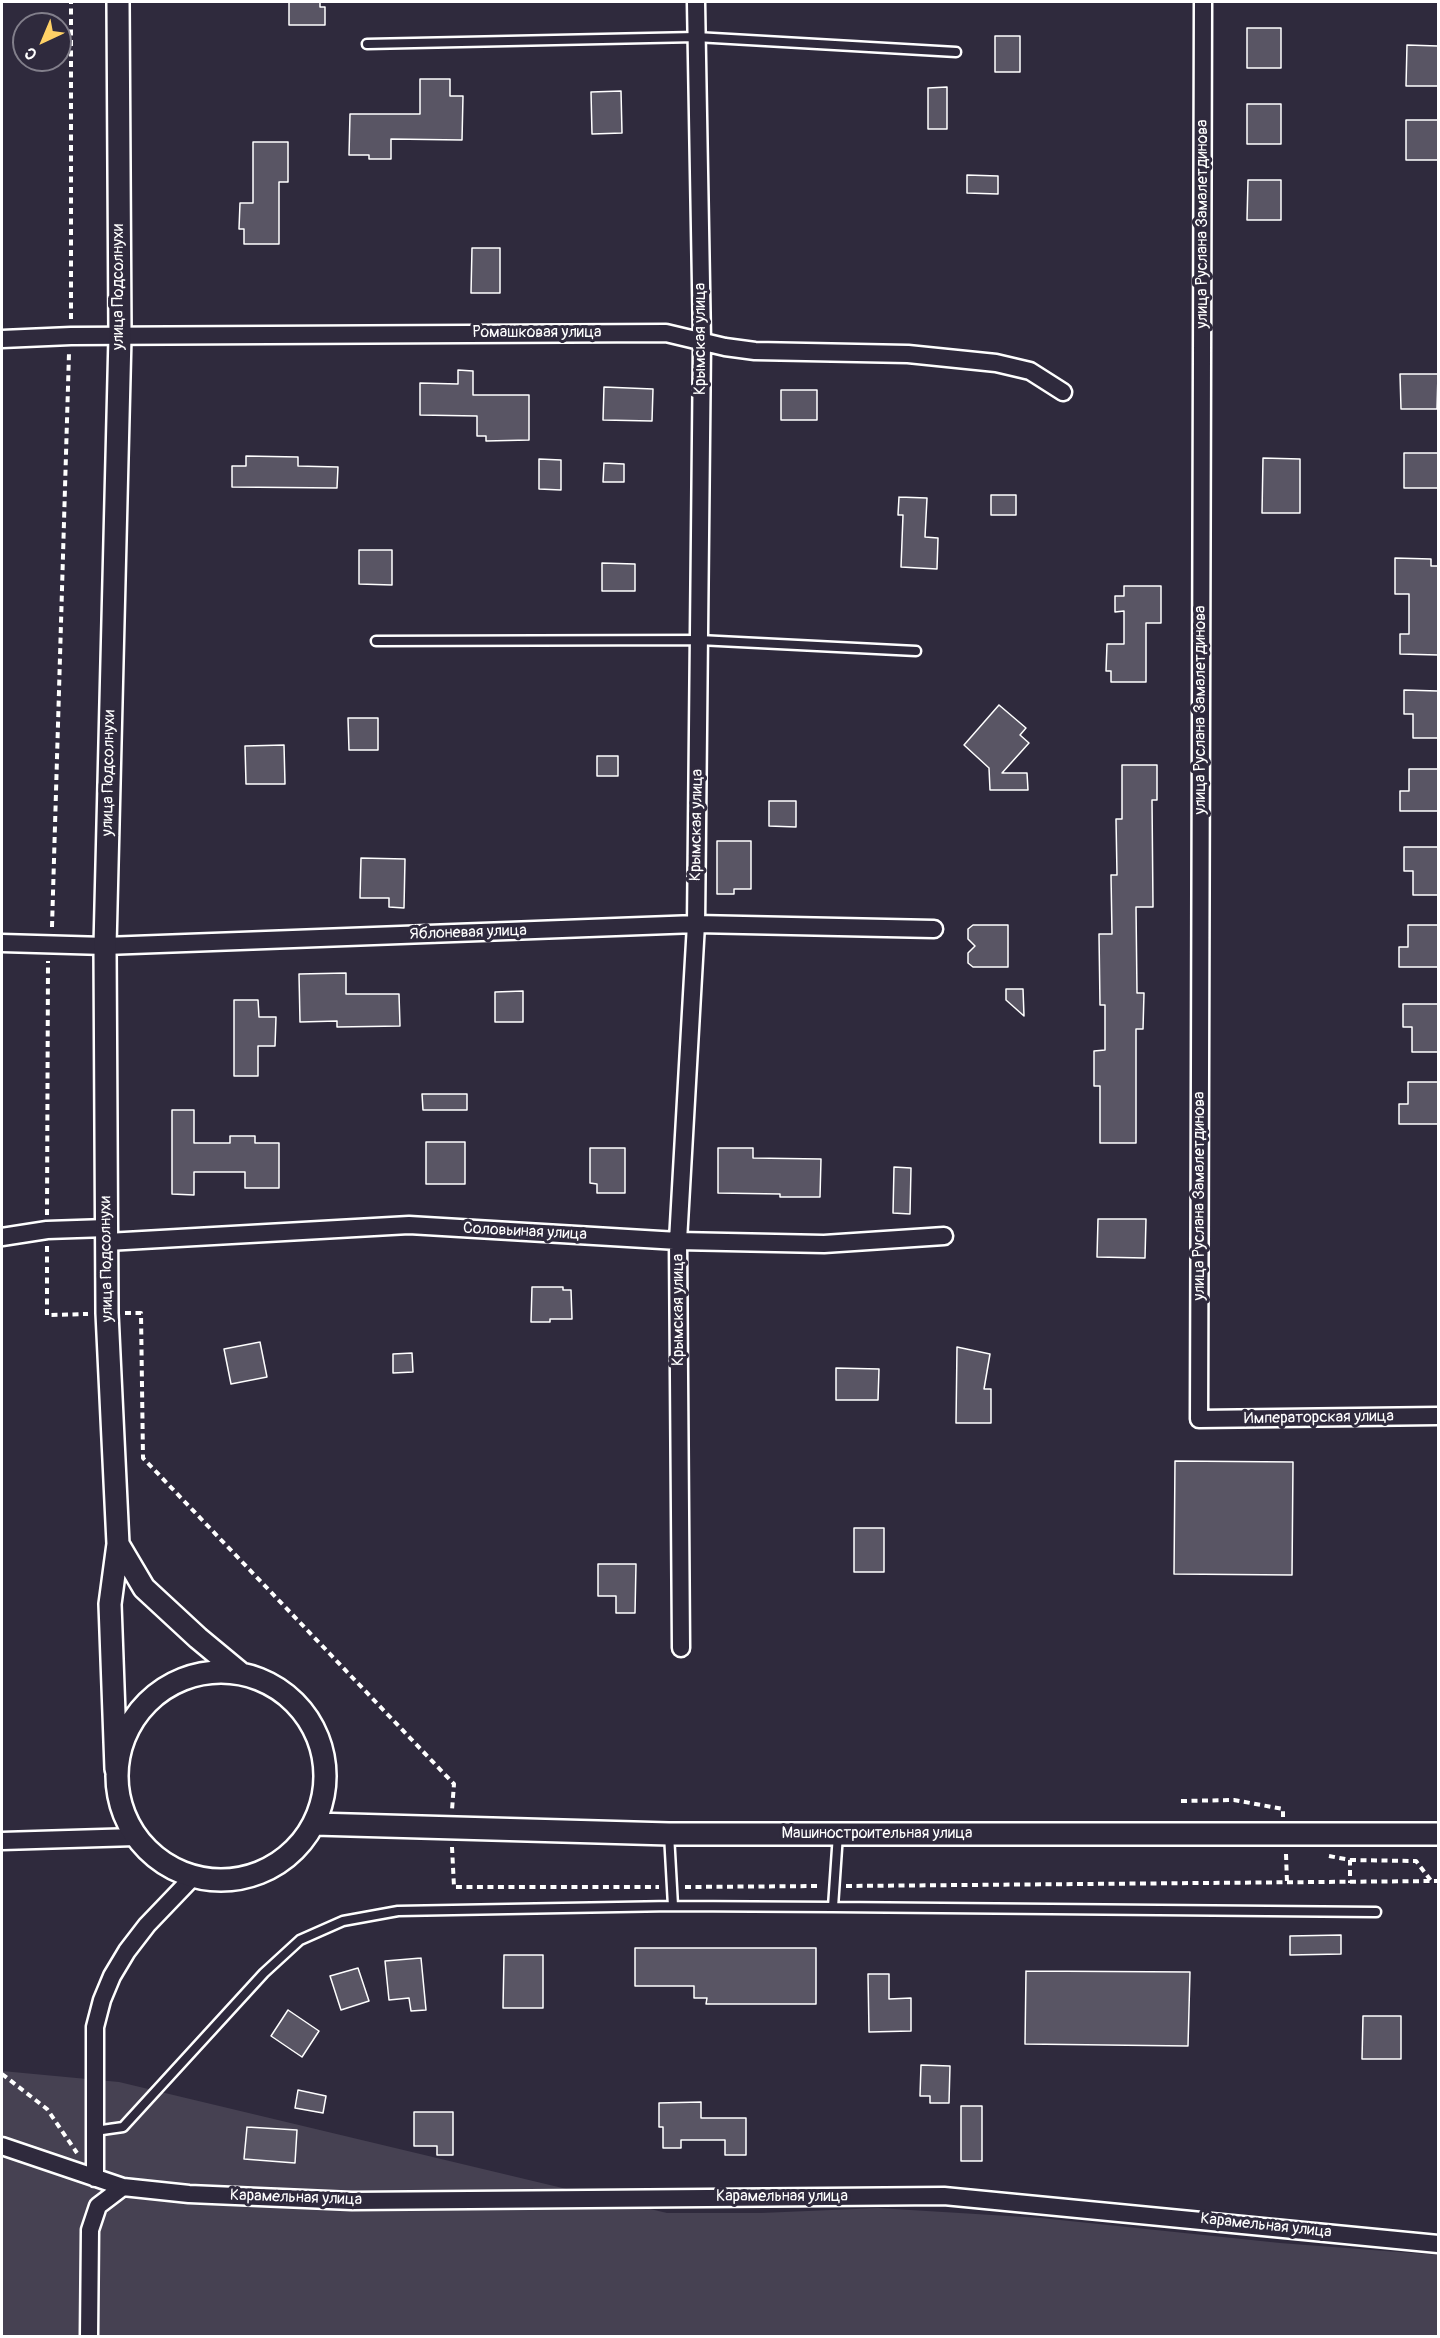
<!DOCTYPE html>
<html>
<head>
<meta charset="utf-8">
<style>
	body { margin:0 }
	#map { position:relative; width:1440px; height:2338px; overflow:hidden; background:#2f2a3d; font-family:Pangolin,sans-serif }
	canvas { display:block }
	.frame { position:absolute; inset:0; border:3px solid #fff; pointer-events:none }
	.north { position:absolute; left:12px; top:12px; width:60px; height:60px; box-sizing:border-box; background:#2f2a3d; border:2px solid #827f8b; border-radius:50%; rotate:224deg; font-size:16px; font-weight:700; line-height:24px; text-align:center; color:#fff }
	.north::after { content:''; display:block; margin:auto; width:21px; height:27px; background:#ffd166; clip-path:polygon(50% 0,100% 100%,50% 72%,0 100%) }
</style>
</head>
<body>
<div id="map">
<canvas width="1440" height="2338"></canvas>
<div class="frame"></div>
<div class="north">С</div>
</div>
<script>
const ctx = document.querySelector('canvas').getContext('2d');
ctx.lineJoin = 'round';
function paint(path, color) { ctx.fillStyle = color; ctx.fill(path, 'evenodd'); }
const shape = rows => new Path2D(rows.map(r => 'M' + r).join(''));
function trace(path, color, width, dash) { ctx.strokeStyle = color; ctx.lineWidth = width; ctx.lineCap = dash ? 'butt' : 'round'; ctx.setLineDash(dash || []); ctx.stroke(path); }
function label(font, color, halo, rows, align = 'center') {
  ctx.font = font + ' Pangolin,sans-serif'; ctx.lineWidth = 6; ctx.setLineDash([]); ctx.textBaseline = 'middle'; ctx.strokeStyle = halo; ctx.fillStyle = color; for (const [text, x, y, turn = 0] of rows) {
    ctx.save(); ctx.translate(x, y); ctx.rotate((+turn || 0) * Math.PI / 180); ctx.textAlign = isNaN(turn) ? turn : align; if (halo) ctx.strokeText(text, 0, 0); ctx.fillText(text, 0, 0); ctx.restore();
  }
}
const green = shape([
	[2,2071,119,2082,667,2213,761,2213,878,2208,1041,2218,1280,2243,1438,2255,1438,2336,2,2336]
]);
const building = shape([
	[289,2,320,2,320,7,325,7,325,25,289,25,289,2],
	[1247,28,1281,28,1281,68,1247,68,1247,28],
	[995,36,1020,36,1020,72,995,72,995,36],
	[1407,45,1438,46,1438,86,1406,86,1407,45],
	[420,79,450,79,450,96,463,96,462,140,391,139,391,159,369,159,369,155,349,155,350,114,420,114,420,79],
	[947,87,947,129,928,129,928,88,947,87],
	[621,91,622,133,592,134,591,92,621,91],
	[1247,104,1281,104,1281,144,1247,144,1247,104],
	[1406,120,1438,120,1438,160,1406,160,1406,120],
	[253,142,288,142,288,182,279,182,279,244,244,244,244,229,239,229,240,203,253,203,253,142],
	[967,175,998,176,998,194,967,193,967,175],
	[1248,180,1281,180,1281,220,1247,220,1248,180],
	[472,248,500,248,500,293,471,293,472,248],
	[458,370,473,371,473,395,529,395,529,440,486,441,486,436,477,436,477,416,420,415,420,383,458,384,458,370],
	[1400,374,1438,374,1437,409,1401,409,1400,374],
	[604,387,653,389,652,421,603,420,604,387],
	[781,390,817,390,817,420,781,420,781,390],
	[1404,453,1438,453,1438,488,1404,488,1404,453],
	[246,456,298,457,298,466,338,467,337,488,232,487,232,466,246,466,246,456],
	[1263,458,1300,459,1300,513,1262,513,1263,458],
	[539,459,561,460,561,490,539,489,539,459],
	[604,463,624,464,624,482,603,482,604,463],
	[991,495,1016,495,1016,515,991,515,991,495],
	[899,497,927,498,925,537,938,538,937,569,901,567,903,515,898,515,899,497],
	[359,550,392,550,392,585,359,584,359,550],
	[1395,558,1431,559,1431,566,1438,566,1438,655,1400,654,1400,634,1409,634,1409,594,1395,594,1395,558],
	[602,563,635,564,635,591,602,591,602,563],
	[1124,586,1161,586,1161,623,1146,623,1146,682,1111,682,1111,671,1106,671,1107,644,1124,644,1124,611,1115,612,1115,596,1124,596,1124,586],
	[1404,690,1438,691,1438,738,1413,738,1413,714,1404,714,1404,690],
	[999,705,1026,728,1020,735,1029,743,1002,773,1027,773,1028,790,990,790,989,768,964,745,999,705],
	[348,718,378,718,378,750,349,750,348,718],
	[284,745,285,784,246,784,245,746,284,745],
	[597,756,618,756,618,776,597,776,597,756],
	[1122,765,1157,765,1157,800,1152,800,1153,907,1136,907,1137,993,1144,993,1143,1029,1136,1029,1136,1143,1100,1143,1100,1086,1094,1086,1094,1051,1105,1050,1105,1005,1100,1005,1099,934,1112,934,1111,875,1117,875,1116,819,1122,819,1122,765],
	[1409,769,1438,769,1438,811,1400,811,1400,791,1409,791,1409,769],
	[769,801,796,801,796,827,769,826,769,801],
	[717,841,751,841,751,889,734,889,734,894,717,894,717,841],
	[1404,847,1438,847,1438,895,1413,895,1413,871,1404,871,1404,847],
	[361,858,405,859,404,908,389,907,389,898,360,898,361,858],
	[973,925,1008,925,1008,967,973,967,968,963,968,953,975,946,968,939,968,929,973,925],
	[1408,925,1438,925,1438,967,1399,967,1399,947,1408,947,1408,925],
	[346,973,346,994,399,994,400,1026,337,1027,337,1021,300,1022,299,974,346,973],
	[1006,989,1023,989,1024,1016,1006,1000,1006,989],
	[523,991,523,1022,495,1022,495,992,523,991],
	[234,1000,258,1000,259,1017,276,1017,275,1046,258,1046,258,1076,234,1076,234,1000],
	[1403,1004,1438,1004,1438,1052,1412,1052,1412,1027,1403,1027,1403,1004],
	[1408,1082,1438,1082,1438,1124,1399,1124,1399,1104,1408,1104,1408,1082],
	[422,1094,467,1094,467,1110,423,1110,422,1094],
	[172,1110,194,1110,194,1143,230,1143,230,1136,255,1136,255,1143,279,1143,279,1188,245,1188,245,1172,194,1172,194,1195,172,1194,172,1110],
	[426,1142,465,1142,465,1184,426,1184,426,1142],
	[590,1148,625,1148,625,1193,597,1193,597,1184,590,1183,590,1148],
	[718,1148,753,1148,753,1158,821,1159,820,1197,780,1197,780,1194,718,1193,718,1148],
	[894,1167,911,1168,910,1214,893,1213,894,1167],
	[1098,1219,1146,1219,1145,1258,1097,1257,1098,1219],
	[532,1287,563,1287,563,1290,571,1290,572,1319,550,1319,550,1322,531,1322,532,1287],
	[260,1342,267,1377,231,1384,224,1349,260,1342],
	[957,1347,990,1354,984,1389,991,1389,991,1423,956,1423,957,1347],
	[412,1353,413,1372,393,1373,393,1354,412,1353],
	[836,1368,879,1369,878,1400,836,1400,836,1368],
	[1175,1461,1293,1462,1292,1575,1174,1574,1175,1461],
	[854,1528,884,1528,884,1572,854,1572,854,1528],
	[598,1564,636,1564,635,1613,616,1613,616,1596,598,1596,598,1564],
	[1341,1935,1341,1954,1290,1955,1290,1936,1341,1935],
	[635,1948,816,1948,816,2004,706,2004,707,1998,694,1998,694,1986,635,1986,635,1948],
	[504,1955,543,1955,543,2008,503,2008,504,1955],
	[421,1958,426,2010,411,2011,409,1998,389,2000,385,1961,421,1958],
	[358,1968,369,2001,341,2010,330,1976,358,1968],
	[1026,1971,1190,1972,1188,2046,1025,2044,1026,1971],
	[868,1974,889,1974,889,1999,911,1998,911,2031,869,2032,868,1974],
	[288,2010,319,2031,302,2057,271,2036,288,2010],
	[1363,2016,1401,2016,1401,2059,1362,2059,1363,2016],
	[921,2065,950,2066,949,2103,930,2103,930,2096,920,2096,921,2065],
	[298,2090,326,2096,323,2113,295,2108,298,2090],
	[701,2102,701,2118,746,2118,746,2155,725,2155,725,2140,681,2140,681,2148,663,2148,663,2127,659,2127,659,2103,701,2102],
	[961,2106,982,2106,982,2161,961,2161,961,2106],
	[414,2112,453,2112,453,2155,437,2155,437,2146,414,2146,414,2112],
	[247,2127,297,2130,295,2163,244,2159,247,2127]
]);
const path = shape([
	[71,319,71,2],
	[52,927,69,353],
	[47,1215,48,961],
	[47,1246,47,1315,88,1314],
	[125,1313,141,1313,143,1458,454,1784,452,1810],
	[1181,1801,1234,1800,1283,1809,1283,1817],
	[452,1847,454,1887,659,1887],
	[1286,1854,1287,1883],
	[1329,1856,1350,1860,1350,1883],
	[1350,1860,1416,1861,1432,1882],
	[846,1886,1438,1881],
	[685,1887,821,1886],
	[2,2074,47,2109,77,2153]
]);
const service = shape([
	[367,44,696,37,956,52],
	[376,641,699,640,916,651],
	[669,1834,673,1906,833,1907,838,1834],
	[833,1907,1376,1912],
	[95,2131,123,2127,264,1973,300,1940,343,1921,398,1911,673,1906]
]);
const minor = shape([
	[1203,2,1199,1419,1438,1416],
	[2,339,71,336,666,333,725,347,755,351,908,354,996,363,1030,371,1063,392],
	[2,943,105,946,696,924,934,929],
	[2,1237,47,1230,107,1228],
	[107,1242,409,1225,678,1241,824,1244,944,1236],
	[681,1648,678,1241,696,924,702,341,696,2],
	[2,1841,136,1837],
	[2,2146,123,2187,189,2194,352,2201,944,2196,1438,2244],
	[95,2178,95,2027,102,2000,112,1976,127,1951,147,1925,193,1877],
	[89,2336,90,2230,98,2206,123,2187]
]);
const tertiary = shape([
	[118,1544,144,1588,198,1638,239,1672],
	'117 1776a104 104 0 1 1 208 0a104 104 0 1 1-208 0Z',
	[116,1769,110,1604,118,1544,107,1313,105,946,120,336,118,2],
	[315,1824,669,1834,1438,1834]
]);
const streetNames = [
	["улица Руслана Замалетдинова",1203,224,-90],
	["улица Подсолнухи",119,287,-90],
	["Ромашковая улица",537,333],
	["Крымская улица",701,339,-90],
	["улица Руслана Замалетдинова",1201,710,-90],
	["улица Подсолнухи",109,773,-89],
	["Крымская улица",697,825,-89],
	["Яблоневая улица",468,933,-2],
	["улица Руслана Замалетдинова",1200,1196,-90],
	["Соловьиная улица",525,1232,3],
	["улица Подсолнухи",107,1259,-91],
	["Крымская улица",679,1310,-90],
	["Императорская улица",1319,1418,-1],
	["Машиностроительная улица",877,1834],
	["Карамельная улица",782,2197],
	["Карамельная улица",296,2198,2],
	["Карамельная улица",1266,2226,6]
];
paint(green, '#464152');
paint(building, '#595564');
trace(building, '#fff', 1.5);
trace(service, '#fff', 13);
trace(minor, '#fff', 21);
trace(tertiary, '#fff', 26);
trace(path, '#fff', 4, [6, 4.5]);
trace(service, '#2f2a3d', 8);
trace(minor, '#2f2a3d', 16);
trace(tertiary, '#2f2a3d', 21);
label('16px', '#fff', '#2f2a3d', streetNames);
</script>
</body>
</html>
